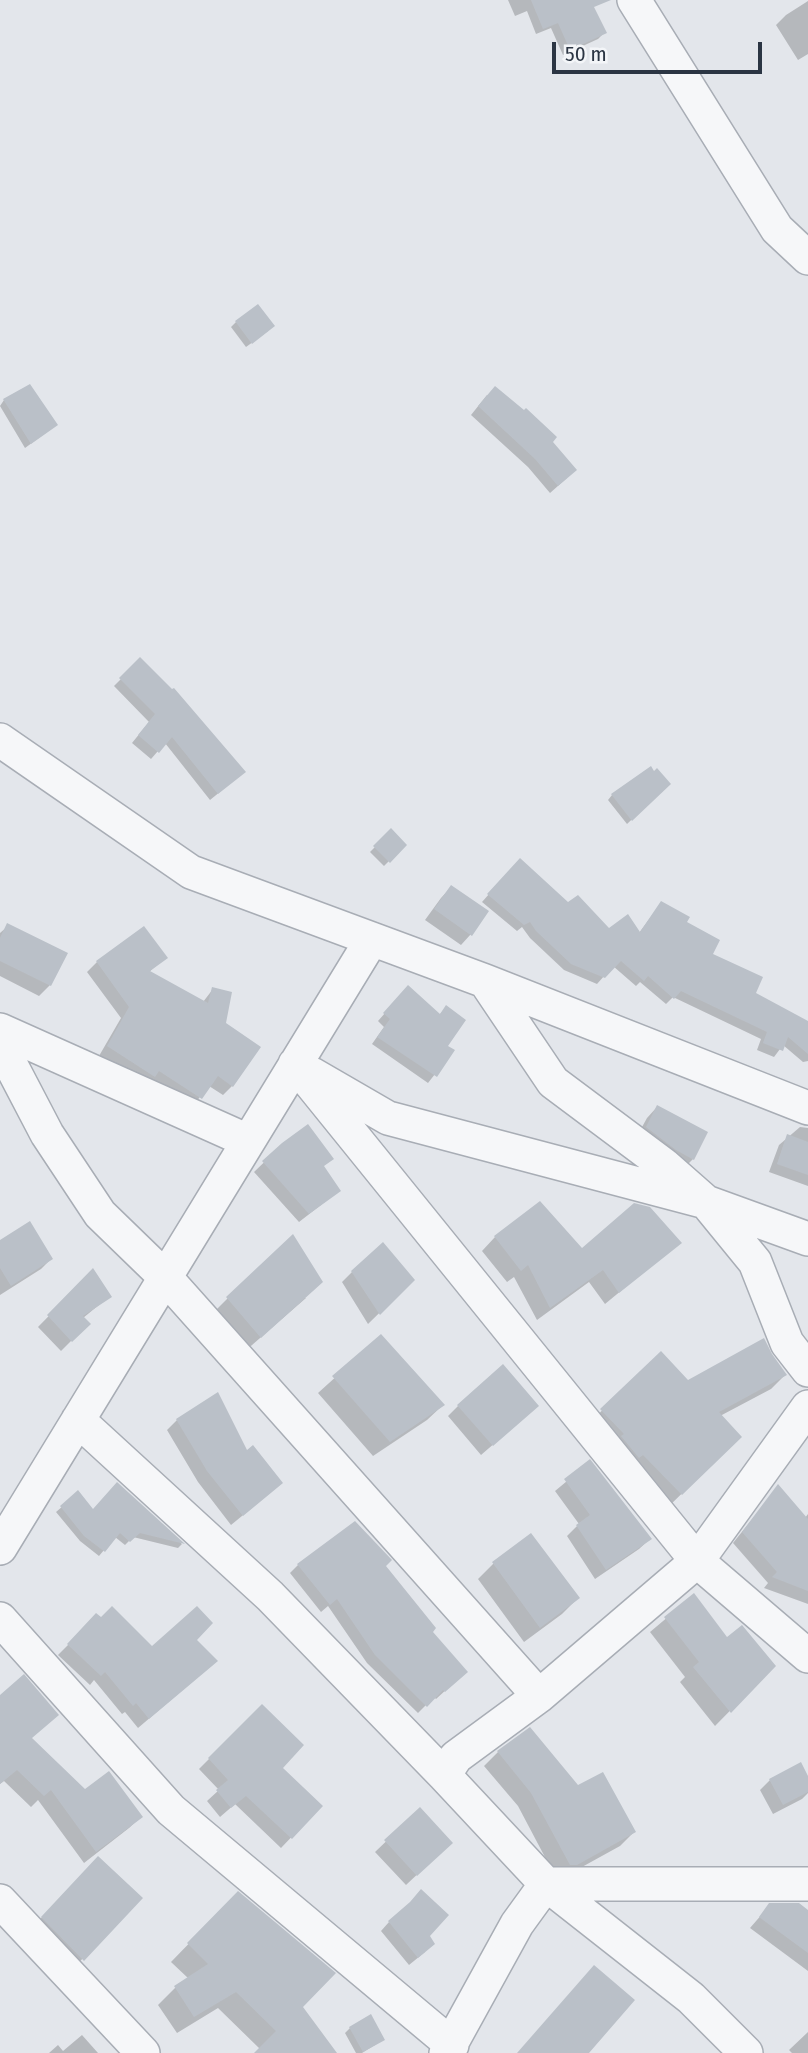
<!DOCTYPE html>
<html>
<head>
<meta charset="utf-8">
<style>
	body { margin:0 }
	#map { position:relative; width:808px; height:2053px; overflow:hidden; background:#e3e6eb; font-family:"Fira Sans Condensed",sans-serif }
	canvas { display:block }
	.scale { position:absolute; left:552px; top:42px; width:210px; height:32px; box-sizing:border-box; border:4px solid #2b3543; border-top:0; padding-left:9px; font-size:21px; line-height:24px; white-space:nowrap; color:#2b3543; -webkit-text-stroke:5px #f3f5f8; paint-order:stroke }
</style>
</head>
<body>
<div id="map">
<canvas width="808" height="2053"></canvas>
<div class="scale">50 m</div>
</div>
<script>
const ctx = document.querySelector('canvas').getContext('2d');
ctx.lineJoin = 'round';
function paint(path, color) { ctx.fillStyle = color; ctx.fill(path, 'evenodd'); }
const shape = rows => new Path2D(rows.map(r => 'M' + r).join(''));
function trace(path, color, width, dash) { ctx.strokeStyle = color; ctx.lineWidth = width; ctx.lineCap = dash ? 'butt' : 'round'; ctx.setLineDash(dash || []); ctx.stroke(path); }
const shadow = shape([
	[508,0,580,0,605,32,598,39,563,55,551,28,536,34,527,11,515,16],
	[808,1,808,54,798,60,776,25,786,15],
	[236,322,268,331,246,347,231,327],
	[487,395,551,442,567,478,550,493,528,467,471,415],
	[4,400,51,429,25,448,0,406],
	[140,660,237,778,210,800,165,743,151,759,132,743,149,722,114,686],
	[669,784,627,824,608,800,612,795],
	[391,831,405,845,384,866,370,852],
	[513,867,608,930,639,933,661,903,685,923,710,955,753,994,808,1023,808,1061,803,1062,783,1045,774,1057,757,1050,761,1039,673,997,666,1004,640,982,636,986,613,966,597,984,564,970,530,938,522,927,517,931,482,902],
	[451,887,471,934,461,945,425,920,441,898],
	[8,926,50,985,39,996,0,976,0,933],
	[165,958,149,972,203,1002,213,989,225,1024,232,1086,223,1095,209,1086,191,1108,99,1056,121,1018,87,972,97,962],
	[401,995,439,1015,446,1008,445,1046,453,1051,428,1083,372,1044,384,1027,378,1021],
	[657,1107,693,1159,683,1169,636,1138,647,1118],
	[800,1127,808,1128,808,1186,769,1172,779,1145],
	[283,1144,323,1167,339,1191,299,1222,254,1172],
	[495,1237,582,1251,679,1243,605,1304,589,1282,537,1320,514,1277,507,1282,482,1251],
	[0,1242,51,1259,41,1269,0,1295],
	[93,1271,110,1296,83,1318,88,1324,61,1351,38,1327],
	[352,1272,413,1280,368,1324,342,1282],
	[228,1298,306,1298,244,1352,212,1314],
	[381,1336,443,1405,427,1420,373,1456,318,1393],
	[661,1354,688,1382,785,1375,771,1389,720,1416,740,1437,667,1508,587,1425],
	[458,1406,526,1416,481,1455,448,1416],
	[177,1420,270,1493,231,1525,198,1482,167,1430],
	[590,1462,650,1539,639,1549,595,1579,567,1536,579,1524,555,1491],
	[117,1484,182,1544,178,1548,133,1537,125,1545,115,1537,99,1556,80,1541,56,1512,78,1493,93,1512],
	[778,1487,805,1518,808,1514,808,1604,764,1588,768,1583,733,1543],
	[530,1535,578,1598,562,1614,524,1642,478,1579,493,1564],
	[298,1565,383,1566,430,1632,458,1679,436,1699,434,1697,418,1713,367,1663,328,1606,321,1612,290,1573],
	[694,1595,727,1640,774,1666,715,1726,680,1682,685,1677,650,1632],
	[97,1616,152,1648,195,1640,206,1670,138,1728,125,1712,122,1714,94,1680,90,1685,58,1655],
	[0,1697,31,1739,85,1791,141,1817,129,1828,84,1863,38,1800,31,1807,4,1781,0,1784],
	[262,1706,280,1768,321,1806,281,1848,235,1804,220,1817,207,1801,219,1790,199,1769],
	[530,1729,578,1788,634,1832,620,1846,562,1878,556,1878,518,1806,484,1766,498,1752],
	[770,1780,808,1780,808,1793,802,1799,773,1814,760,1790],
	[420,1809,440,1853,406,1885,375,1852],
	[83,1874,140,1898,67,1975,27,1933],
	[238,1893,301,2007,328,2053,256,2053,260,2049,218,2008,177,2033,158,2005,175,1988,189,1979,171,1962],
	[770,1905,808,1912,808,1971,750,1928],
	[389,1922,427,1936,425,1952,409,1965,381,1931],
	[350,2028,383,2040,362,2053,356,2053,345,2033],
	[808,2032,808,2053,792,2053,789,2050],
	[82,2035,98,2053,49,2053,58,2045,63,2051]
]);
const building = shape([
	[531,0,611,0,594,7,607,33,570,50,558,23,543,29],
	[258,304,275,326,252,344,235,321],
	[30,384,58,425,31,444,3,399],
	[495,386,524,410,526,408,557,437,553,442,577,470,558,486,535,459,478,406],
	[140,657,172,689,174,688,246,772,218,794,172,737,159,753,138,735,155,714,119,678],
	[651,766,654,771,657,768,671,784,632,821,611,794],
	[391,828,407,845,390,863,373,846],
	[520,858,568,902,578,895,609,928,628,914,640,932,661,901,690,917,687,922,720,940,713,954,763,977,756,993,808,1021,808,1054,788,1037,783,1051,763,1043,767,1032,681,991,674,999,648,976,644,981,621,961,605,978,571,964,536,931,530,922,524,925,487,894],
	[451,885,489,911,472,936,434,909],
	[7,923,68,953,51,986,0,961,0,938],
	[144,926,168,958,150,971,208,1003,212,987,232,992,226,1023,261,1047,233,1087,218,1076,202,1099,159,1071,155,1077,107,1046,129,1007,96,961],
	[408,985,440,1014,446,1005,466,1020,448,1046,455,1050,437,1077,377,1037,390,1019,383,1013],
	[657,1105,708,1132,694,1160,676,1150,646,1127],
	[308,1124,334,1159,324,1166,341,1191,309,1214,262,1161,282,1143],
	[787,1134,808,1142,808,1175,777,1164],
	[540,1201,582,1248,634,1203,650,1207,682,1243,619,1293,603,1270,550,1308,528,1265,521,1271,494,1236],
	[30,1221,53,1259,11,1286,0,1268,0,1240],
	[293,1234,323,1282,261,1338,226,1297],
	[383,1242,415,1280,380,1315,351,1271],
	[93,1268,112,1297,83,1316,91,1324,72,1342,47,1315],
	[381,1334,445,1405,390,1442,332,1376],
	[764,1338,772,1354,787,1375,719,1412,742,1437,682,1495,643,1455,639,1458,621,1436,624,1434,600,1409,661,1351,688,1380],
	[503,1364,539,1406,493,1446,457,1405],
	[218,1392,247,1450,253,1445,283,1483,243,1516,207,1471,176,1419],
	[590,1459,652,1539,606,1570,576,1525,590,1515,564,1479],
	[117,1482,185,1544,140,1533,130,1542,120,1533,105,1552,84,1536,60,1506,78,1490,93,1509],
	[778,1484,808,1519,808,1591,772,1577,777,1572,742,1532],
	[355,1521,392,1560,386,1566,436,1628,433,1632,468,1672,445,1692,443,1690,427,1707,375,1655,337,1599,330,1605,297,1564],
	[531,1533,580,1598,540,1628,492,1562],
	[694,1593,727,1637,742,1625,776,1666,731,1713,693,1667,699,1662,664,1617],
	[112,1606,152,1646,197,1606,213,1623,197,1640,218,1661,149,1719,136,1703,133,1706,105,1672,101,1676,67,1644,96,1613,101,1617],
	[24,1674,59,1715,32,1738,85,1789,109,1771,143,1817,96,1852,51,1790,44,1796,17,1770,0,1784,0,1695],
	[262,1704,304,1745,283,1768,323,1806,292,1839,246,1796,231,1808,216,1790,228,1780,208,1758],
	[530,1727,578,1785,603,1772,636,1832,577,1865,570,1865,531,1793,497,1751],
	[801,1762,808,1776,808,1792,783,1805,769,1779],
	[420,1807,453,1843,417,1876,384,1840],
	[98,1856,143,1898,84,1961,41,1917],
	[421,1889,449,1915,430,1936,435,1944,418,1958,388,1921,410,1902],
	[238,1891,336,1973,303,2007,337,2053,254,2053,276,2031,236,1992,194,2017,174,1986,208,1964,187,1943],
	[769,1903,799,1903,808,1910,808,1953,759,1917],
	[594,1965,635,2000,589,2053,517,2053],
	[371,2014,385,2040,363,2052,349,2027]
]);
const minor = shape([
	[634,0,777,229,808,258],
	[0,740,191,872,485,981,808,1108],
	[485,981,553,1082,664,1165,706,1202,755,1262,787,1343,808,1370],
	[0,1030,248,1141],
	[0,1044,47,1134,100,1214,165,1277,539,1696],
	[295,1064,697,1561,808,1656],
	[312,1074,388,1118,706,1202,808,1239],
	[78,1420,270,1596,444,1775],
	[0,1548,372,939],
	[0,1619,171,1810,452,2045],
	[546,1884,691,1998,746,2053],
	[546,1884,808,1884],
	[0,1901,143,2053],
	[446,2053,517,1924,546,1884,444,1775,456,1757,539,1696,697,1561,808,1407]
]);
paint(shadow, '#0003');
paint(building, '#bac0c8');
trace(minor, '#a8adb5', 36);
trace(minor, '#f6f7f9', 33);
</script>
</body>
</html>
